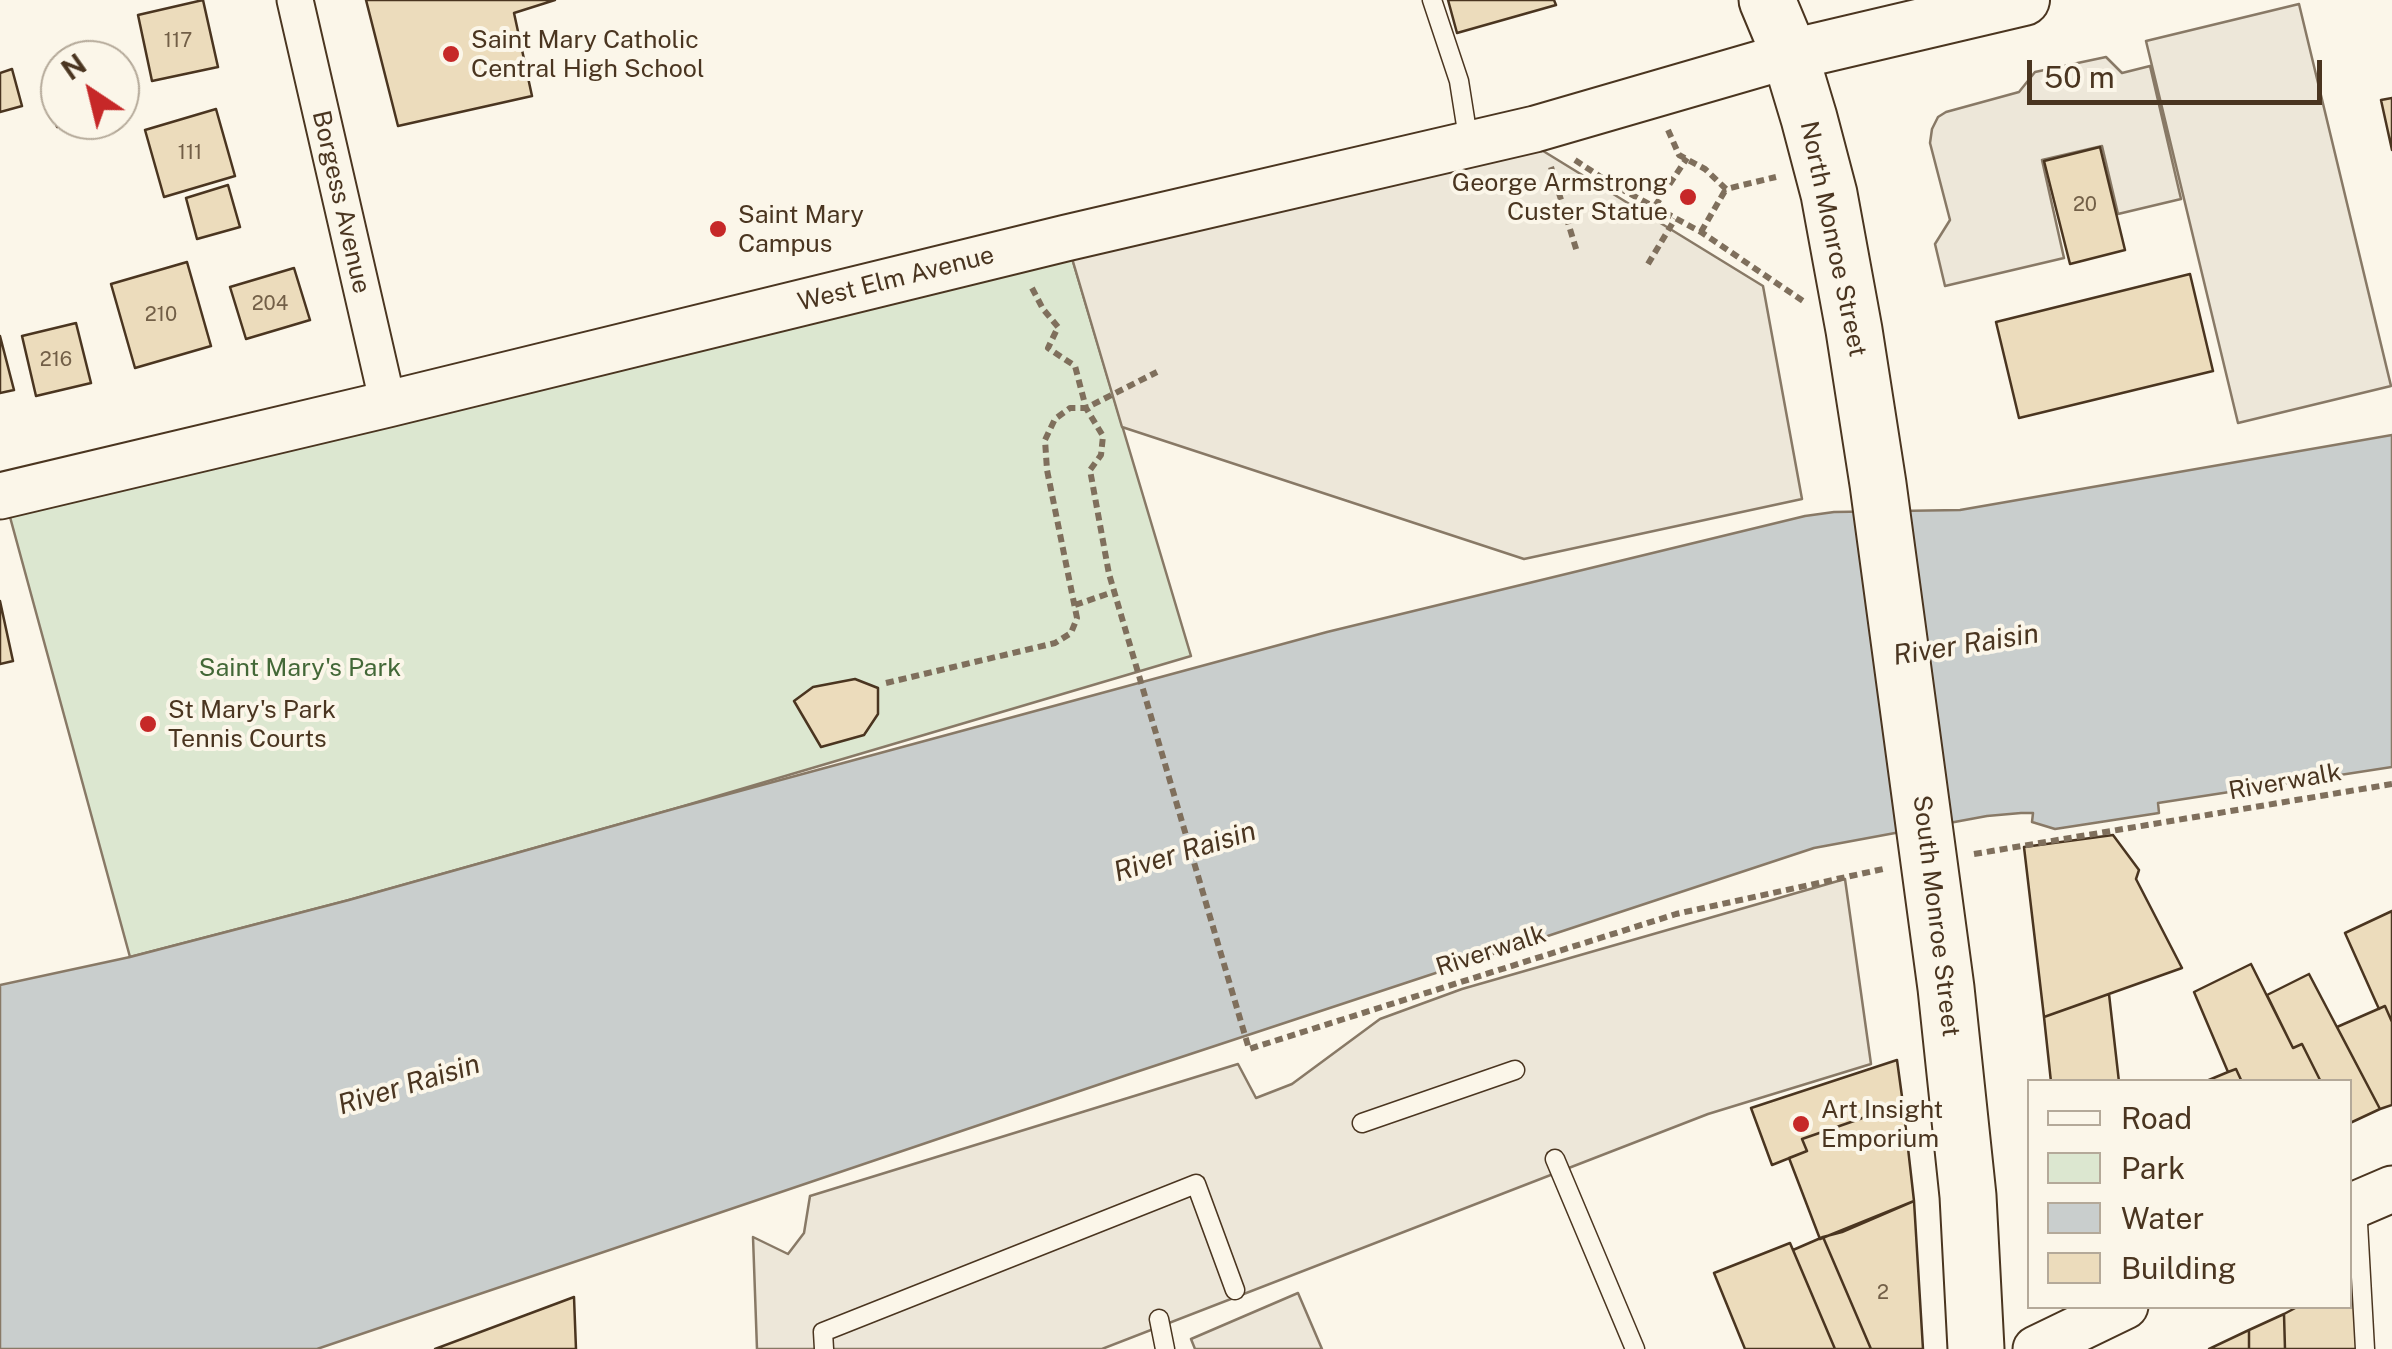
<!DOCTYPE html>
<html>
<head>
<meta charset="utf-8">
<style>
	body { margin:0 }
	#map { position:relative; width:2392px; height:1349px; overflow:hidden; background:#fbf6e9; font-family:"Public Sans",sans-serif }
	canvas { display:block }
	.legend { position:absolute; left:2027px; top:1079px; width:325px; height:230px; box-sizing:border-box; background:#fbf6e9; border:2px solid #b4a999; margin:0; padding:12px 18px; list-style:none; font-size:30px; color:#4a3520 }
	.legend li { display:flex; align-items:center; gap:20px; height:50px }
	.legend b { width:50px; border:2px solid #b4a999 }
	.north { position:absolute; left:40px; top:40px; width:100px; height:100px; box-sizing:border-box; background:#fbf6e9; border:2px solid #b4a999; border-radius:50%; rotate:325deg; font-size:28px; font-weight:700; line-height:40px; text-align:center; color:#4a3520 }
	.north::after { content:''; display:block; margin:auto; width:35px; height:45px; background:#c62828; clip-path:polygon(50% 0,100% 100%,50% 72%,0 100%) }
	.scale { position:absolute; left:2027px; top:60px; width:295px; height:45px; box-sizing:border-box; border:5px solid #4a3520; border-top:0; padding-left:12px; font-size:30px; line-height:35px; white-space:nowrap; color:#4a3520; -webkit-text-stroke:8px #fbf6e9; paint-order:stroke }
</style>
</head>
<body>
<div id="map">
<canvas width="2392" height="1349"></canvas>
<ul class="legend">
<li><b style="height:12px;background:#fbf6e9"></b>Road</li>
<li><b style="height:28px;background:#dce7d0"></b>Park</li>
<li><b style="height:28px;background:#c9cecd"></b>Water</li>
<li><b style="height:28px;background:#ecdcbc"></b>Building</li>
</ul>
<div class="north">N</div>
<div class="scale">50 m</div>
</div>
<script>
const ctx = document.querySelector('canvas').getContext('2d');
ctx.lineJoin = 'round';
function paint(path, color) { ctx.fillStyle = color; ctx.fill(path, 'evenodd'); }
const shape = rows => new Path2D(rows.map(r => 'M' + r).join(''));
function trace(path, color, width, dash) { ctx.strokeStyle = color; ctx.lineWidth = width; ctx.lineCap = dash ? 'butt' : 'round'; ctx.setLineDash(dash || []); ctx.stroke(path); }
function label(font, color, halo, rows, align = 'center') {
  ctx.font = font + ' "Public Sans",sans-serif'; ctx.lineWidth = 8; ctx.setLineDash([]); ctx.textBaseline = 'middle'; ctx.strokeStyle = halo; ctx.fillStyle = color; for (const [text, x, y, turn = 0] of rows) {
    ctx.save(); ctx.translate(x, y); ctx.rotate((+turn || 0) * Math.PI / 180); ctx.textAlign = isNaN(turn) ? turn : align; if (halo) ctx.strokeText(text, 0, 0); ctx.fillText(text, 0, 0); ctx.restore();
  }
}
const green = shape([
	[1066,238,1191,656,677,808,349,900,130,957,4,495,1066,238]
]);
const parking = shape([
	[2299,4,2391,386,2238,423,2146,41,2299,4],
	[2106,57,2122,73,2150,66,2181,199,2118,214,2102,146,2042,160,2064,258,1945,286,1935,244,1950,220,1930,143,1932,129,1938,117,1946,112,2019,92,2035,72,2106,57],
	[1535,146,1763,286,1802,499,1524,559,1122,427,1066,238,1535,146],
	[1845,879,1871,1064,1708,1114,1102,1349,757,1349,753,1237,788,1254,804,1233,810,1196,1238,1064,1256,1098,1292,1084,1380,1019,1462,989,1845,879],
	[1298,1293,1322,1349,1195,1349,1191,1339,1298,1293]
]);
const water = shape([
	[2392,435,2392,767,2158,803,2159,813,2055,829,2032,822,2033,813,2021,813,1987,816,1814,848,1127,1075,317,1349,0,1349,0,985,130,957,349,900,677,808,1327,632,1805,516,1834,512,1960,510,2392,435]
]);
const building = shape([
	[203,0,218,67,152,81,138,15,203,0],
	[366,0,555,0,514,13,532,96,398,126,366,0],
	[1448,0,1554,0,1556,5,1457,33,1448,0],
	[12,69,22,106,0,112,0,73,12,69],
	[60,82,60,120,84,120,57,127,46,86,60,82],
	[2392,98,2392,150,2381,100,2392,98],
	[216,109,235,176,164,197,145,130,216,109],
	[2100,147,2125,250,2070,264,2044,161,2100,147],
	[228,185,240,227,197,239,186,198,228,185],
	[187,262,211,346,135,368,111,284,187,262],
	[294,268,310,320,246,339,230,287,294,268],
	[2190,274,2213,371,2019,418,1996,322,2190,274],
	[76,323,91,383,36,396,22,336,76,323],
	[0,336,14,390,0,393,0,336],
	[0,601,13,661,0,664,0,601],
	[855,679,878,688,878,714,864,735,821,747,794,701,813,687,855,679],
	[2113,835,2139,870,2136,879,2182,968,2044,1017,2024,847,2113,835],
	[2392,911,2392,1022,2385,1006,2379,1009,2345,933,2392,911],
	[2251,964,2293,1048,2302,1044,2321,1082,2242,1082,2236,1069,2228,1072,2194,992,2251,964],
	[2309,974,2380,1109,2350,1123,2350,1082,2321,1082,2302,1044,2293,1048,2267,995,2309,974],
	[2109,994,2119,1082,2051,1082,2044,1017,2109,994],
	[2385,1006,2392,1022,2392,1105,2380,1109,2337,1027,2385,1006],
	[1897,1060,1903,1104,1802,1139,1807,1151,1772,1165,1751,1108,1897,1060],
	[2236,1069,2242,1082,2204,1082,2228,1072,2236,1069],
	[1903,1104,1914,1201,1820,1239,1789,1158,1807,1151,1802,1139,1903,1104],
	[1914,1201,1923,1349,1871,1349,1823,1237,1842,1232,1914,1201],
	[1823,1237,1871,1349,1835,1349,1793,1250,1823,1237],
	[1790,1243,1835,1349,1745,1349,1714,1273,1790,1243],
	[2357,1279,2360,1349,2285,1349,2284,1314,2299,1306,2350,1306,2350,1282,2357,1279],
	[574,1297,576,1349,435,1349,574,1297],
	[2284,1314,2285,1349,2249,1349,2249,1330,2284,1314],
	[2249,1330,2249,1349,2209,1349,2249,1330]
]);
const path = shape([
	[1668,130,1679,155,1705,169,1726,189,1776,177],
	[1575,160,1610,183,1701,232,1803,301],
	[1551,167,1577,252],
	[1655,206,1687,158],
	[1701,232,1726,189],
	[1648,264,1675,219],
	[1032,288,1043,309,1058,327,1048,348,1075,366,1086,408,1103,436,1101,455,1090,470,1109,574,1249,1049,1676,914,1883,869],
	[1075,605,1113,592],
	[886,683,1055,643,1071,633,1077,618,1047,470,1045,440,1055,419,1070,408,1086,408,1157,372],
	[1974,854,2392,784]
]);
const service = shape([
	[1432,0,1459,81,1469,144],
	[1362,1123,1515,1070],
	[1555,1159,1635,1349],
	[2357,1205,2365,1349],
	[1159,1319,1165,1349],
	[824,1349,823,1332,1196,1184,1235,1290]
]);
const minor = shape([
	[295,0,388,404]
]);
const tertiary = shape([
	[0,496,388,404,1066,238,1535,129,1790,55],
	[2350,1207,2392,1189],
	[2036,1349,2125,1306]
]);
const secondary = shape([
	[1790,55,2024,0]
]);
const primary = shape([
	[1767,0,1790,55,1809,118,1829,194,1854,330,1878,484,1946,988,1968,1196,1976,1349]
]);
const markers = [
	[451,54,10,"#c62828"],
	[1688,197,10,"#c62828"],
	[718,229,10,"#c62828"],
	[148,724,10,"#c62828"],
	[1801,1124,10,"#c62828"]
];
const numberNames = [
	["117",178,41],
	["111",190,153],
	["20",2085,205],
	["204",270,304],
	["210",161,315],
	["216",56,360],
	["2",1883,1293]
];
const poiNames = [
	["Saint Mary Catholic",471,40],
	["Central High School",471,69],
	["George Armstrong",1668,183,"right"],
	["Custer Statue",1668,212,"right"],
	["Saint Mary",738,215],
	["Campus",738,244],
	["St Mary's Park",168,710],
	["Tennis Courts",168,739],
	["Art Insight",1821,1110],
	["Emporium",1821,1139]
];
const streetNames = [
	["Borgess Avenue",341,202,77],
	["North Monroe Street",1833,239,78],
	["West Elm Avenue",896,279,-14],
	["Riverwalk",2285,782,-10],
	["South Monroe Street",1936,916,83],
	["Riverwalk",1491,951,-18]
];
const parkNames = [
	["Saint Mary's Park",300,668]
];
const waterNames = [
	["River Raisin",1966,645,-9],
	["River Raisin",1185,852,-17],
	["River Raisin",409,1085,-17]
];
paint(green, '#dce7d0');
trace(green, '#887966', 2.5);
paint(parking, '#ede7d9');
trace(parking, '#887966', 2.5);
paint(water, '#c9cecd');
trace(water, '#887966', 2.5);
paint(building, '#ecdcbc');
trace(building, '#4a3520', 2.5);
trace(service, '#4a3520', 21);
trace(minor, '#4a3520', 39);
trace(tertiary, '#4a3520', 49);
trace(secondary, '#4a3520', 54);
trace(primary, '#4a3520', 59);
trace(path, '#7f6f5c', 6, [8, 5]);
trace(service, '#fbf6e9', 18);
trace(minor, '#fbf6e9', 35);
trace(tertiary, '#fbf6e9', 45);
trace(secondary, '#fbf6e9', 50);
trace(primary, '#fbf6e9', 55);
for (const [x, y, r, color] of markers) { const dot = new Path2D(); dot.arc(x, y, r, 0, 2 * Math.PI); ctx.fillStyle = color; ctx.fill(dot); trace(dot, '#fbf6e9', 4); }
label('20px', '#725f47', null, numberNames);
label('25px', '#4a3520', '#fbf6e9', poiNames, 'left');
label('25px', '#4a3520', '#fbf6e9', streetNames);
label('25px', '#436837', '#fbf6e9', parkNames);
label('italic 28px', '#4a3520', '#fbf6e9', waterNames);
</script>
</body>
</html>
